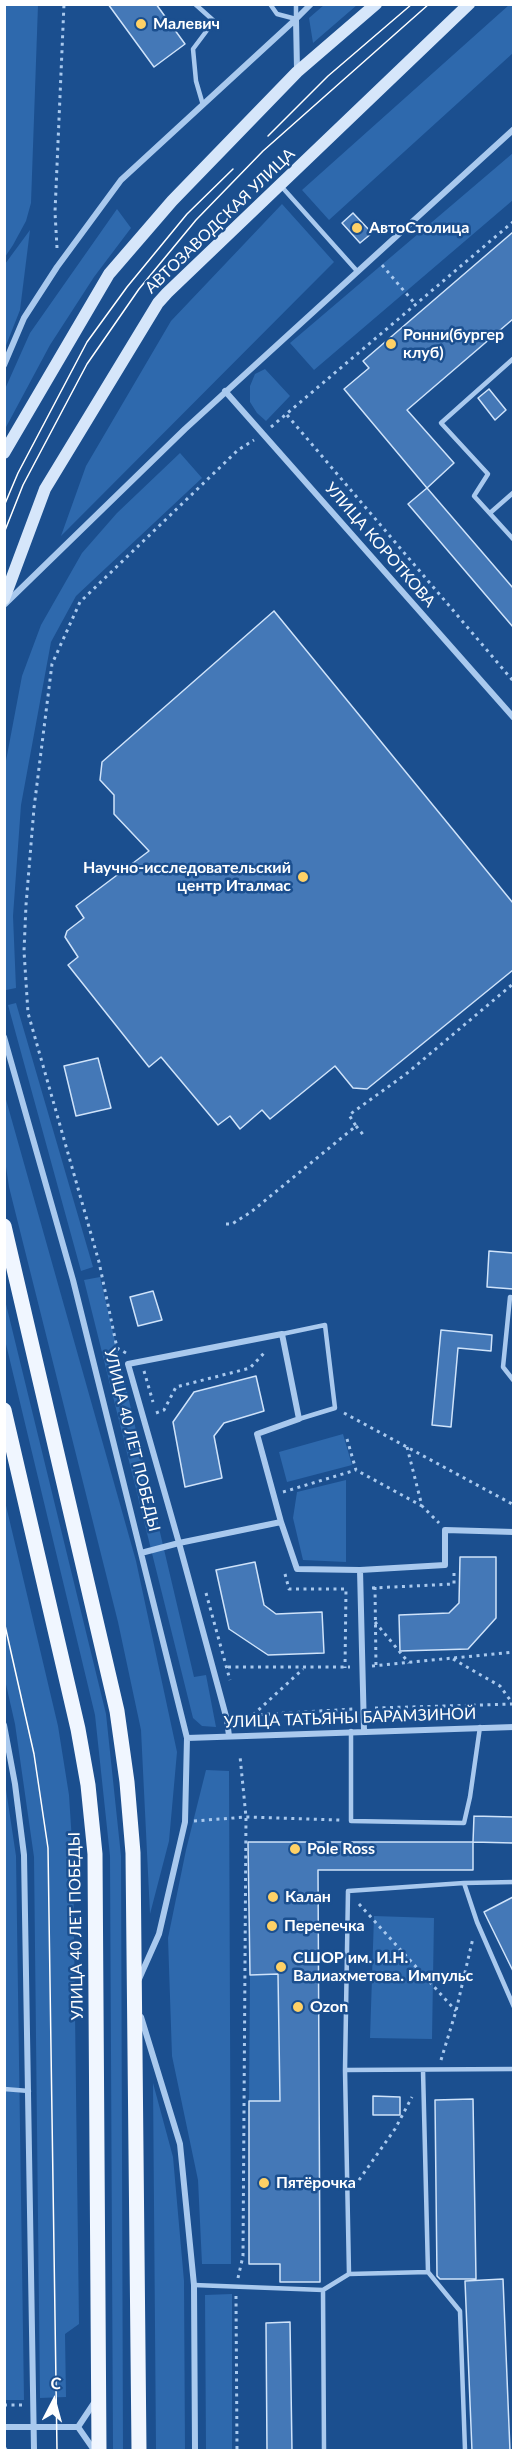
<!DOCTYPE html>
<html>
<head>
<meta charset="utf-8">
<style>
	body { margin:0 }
	#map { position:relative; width:518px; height:2455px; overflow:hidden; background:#1b4f8f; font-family:Lato,sans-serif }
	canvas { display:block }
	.frame { position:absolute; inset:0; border:6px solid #fff; pointer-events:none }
	.north { position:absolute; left:24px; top:2371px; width:60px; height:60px; -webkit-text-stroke:4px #1b4f8f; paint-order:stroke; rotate:6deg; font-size:16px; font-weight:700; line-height:24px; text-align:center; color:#fff }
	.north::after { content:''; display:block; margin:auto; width:21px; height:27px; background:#fff; clip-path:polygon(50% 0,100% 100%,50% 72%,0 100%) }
</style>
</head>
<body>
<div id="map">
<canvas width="518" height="2455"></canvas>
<div class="frame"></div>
<div class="north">С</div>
</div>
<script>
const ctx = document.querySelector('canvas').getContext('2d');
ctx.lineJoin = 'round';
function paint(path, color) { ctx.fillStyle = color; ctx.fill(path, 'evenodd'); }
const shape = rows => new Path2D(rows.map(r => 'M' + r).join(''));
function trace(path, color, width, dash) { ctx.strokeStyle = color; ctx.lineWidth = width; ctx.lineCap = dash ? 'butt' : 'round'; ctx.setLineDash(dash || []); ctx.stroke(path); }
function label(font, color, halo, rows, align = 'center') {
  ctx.font = font + ' Lato,sans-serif'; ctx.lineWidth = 5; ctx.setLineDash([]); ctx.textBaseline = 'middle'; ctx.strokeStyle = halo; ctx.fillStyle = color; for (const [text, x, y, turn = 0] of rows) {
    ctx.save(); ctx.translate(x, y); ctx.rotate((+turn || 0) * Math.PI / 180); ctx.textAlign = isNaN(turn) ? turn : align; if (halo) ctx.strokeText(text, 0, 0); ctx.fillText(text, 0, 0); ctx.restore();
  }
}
const green = shape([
	[5,4,38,5,31,203,26,221,13,245,5,257],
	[324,5,357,5,313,43,309,18],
	[509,5,513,5,513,53,329,220,302,190],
	[513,153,513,200,314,370,290,343],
	[282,204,334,262,61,536,86,466,171,321],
	[117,209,131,228,94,277,50,345,5,429,5,389,30,333],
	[30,230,20,310,5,348,5,264],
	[265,369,290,396,266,421,257,413,250,402,250,386,255,374],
	[180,453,202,478,76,596,51,642,21,805,13,916,16,988,6,990,5,766,22,676,41,625,82,553,117,513],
	[16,1003,93,1267,81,1271,8,1005],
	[5,1096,136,1561,177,1752,169,1841,150,1914,141,1730,118,1622,9,1187,5,1160],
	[100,1277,194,1677,206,1675,216,1727,202,1726,193,1718,84,1280],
	[4,1296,106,1714,121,1856,123,2450,113,2450,110,1856,95,1715,5,1340],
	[343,1434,352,1465,287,1482,279,1452],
	[346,1480,346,1562,303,1560,293,1518,297,1492],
	[4,1497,58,1726,69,1795,73,1857,79,2324,65,2334,66,2397,40,2398,34,1857,15,1724,5,1680],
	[206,1770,229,1771,231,2264,202,2264,198,2180,172,2056,168,1938,186,1850],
	[4,1776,16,1856,24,2400,4,2400],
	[374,1916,434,1918,432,2039,370,2038],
	[278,1974,280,2101,249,2101,250,1975],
	[153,2083,173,2157,184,2281,185,2450,156,2450],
	[232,2294,232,2450,206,2450,205,2295]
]);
const building = shape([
	[108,4,156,4,185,44,154,67,108,4],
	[353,213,372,233,360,243,342,223,353,213],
	[513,232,513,319,407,410,454,463,427,488,344,389,369,368,363,361,513,232],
	[489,389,506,410,495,420,478,398,489,389],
	[427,488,513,588,513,627,408,504,427,488],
	[274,611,513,903,513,970,367,1089,353,1088,335,1066,270,1119,262,1110,240,1129,230,1116,218,1125,161,1057,149,1067,68,965,78,957,65,937,67,931,84,918,76,906,149,851,114,814,114,795,100,780,102,762,274,611],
	[98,1058,111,1108,76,1116,64,1066,98,1058],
	[489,1251,513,1253,513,1289,487,1287,489,1251],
	[153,1291,162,1320,138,1326,130,1297,153,1291],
	[441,1330,492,1335,491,1351,458,1348,451,1427,432,1425,441,1330],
	[256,1376,264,1411,224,1423,214,1436,222,1478,185,1487,173,1422,194,1392,256,1376],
	[460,1557,496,1557,496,1618,468,1649,400,1651,399,1615,449,1613,459,1603,460,1557],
	[255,1562,264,1605,276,1614,322,1612,324,1653,268,1655,229,1629,216,1570,255,1562],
	[474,1816,513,1817,513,1843,473,1842,474,1816],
	[248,1842,473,1842,473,1870,318,1870,320,2282,280,2282,280,2264,249,2264,249,2101,280,2101,278,1974,250,1975,248,1842],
	[513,1897,513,1971,484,1912,513,1897],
	[373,2096,400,2097,400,2115,373,2115,373,2096],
	[473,2099,476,2279,440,2279,437,2276,435,2100,473,2099],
	[503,2279,510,2451,472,2451,465,2281,503,2279],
	[290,2322,292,2451,267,2451,266,2323,290,2322]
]);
const path = shape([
	[57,248,55,212,64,4],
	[382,265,416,305],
	[287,415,514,682],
	[271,427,514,221],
	[356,1126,365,1137],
	[226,1224,232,1224,251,1212,356,1126,349,1115,406,1074,514,983],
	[126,1353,117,1348,99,1262,28,1013,24,951,26,905,34,808,52,664,80,602,238,450,254,440],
	[144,1371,153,1402],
	[156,1413,164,1410,176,1387,250,1368,265,1352],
	[344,1413,514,1505],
	[347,1439,356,1470,422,1506],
	[407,1447,422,1506,439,1523],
	[283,1492,356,1470],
	[285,1574,289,1589,346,1589,345,1668],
	[375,1587,376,1667],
	[372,1588,454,1584,454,1571],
	[206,1593,230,1680],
	[375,1622,409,1663],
	[453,1659,500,1686,513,1704],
	[372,1666,514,1652],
	[228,1667,350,1667],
	[375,1708,514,1704],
	[253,1715,303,1669],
	[237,1716,353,1709],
	[194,1821,246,1817,340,1820],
	[359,1904,456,2011],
	[441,2060,456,2011,473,1938],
	[359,2180,395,2129,412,2097],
	[238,2278,243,2256,246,1817,240,1756],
	[236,2296,237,2450],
	[4,2405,24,2405],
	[4,2448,8,2450]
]);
const lane = shape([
	[195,4,214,21,193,49,196,81,203,105],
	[270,4,277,14,296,19,296,4],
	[281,186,357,271],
	[514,358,441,423,488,474,474,496,514,540],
	[490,513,514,492],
	[514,1298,510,1297,503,1367,514,1381],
	[282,1334,325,1325,335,1408,299,1419],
	[351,1731,351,1821,464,1823,470,1797,480,1727],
	[464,1883,514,1882],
	[345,2070,514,2069],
	[423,2070,428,2272,460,2311,465,2450],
	[4,2089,29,2091],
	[349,2274,345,2070,348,1891,464,1883,477,1922,514,2007],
	[194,2285,323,2290,349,2274,428,2272],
	[323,2290,324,2450]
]);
const street = shape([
	[297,69,296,19,311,4],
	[4,365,24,318,57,267,121,180,296,19],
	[225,391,514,718],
	[5,604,185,429,514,129],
	[4,1037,73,1280,187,1738,185,1822,159,1934,139,1979],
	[141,1553,179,1543,128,1364,282,1334,299,1419,257,1434,281,1522],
	[360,1570,445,1565,445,1530,514,1532],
	[4,1725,15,1784,24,1855,34,2450],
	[229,1736,227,1720,179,1543,281,1522,297,1569,360,1570,364,1731],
	[187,1738,514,1727],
	[141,2017,180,2144,194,2285,195,2450],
	[4,2427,78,2427],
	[78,2427,96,2400],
	[78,2427,94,2450]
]);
const secondary = shape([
	[4,453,109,274,172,201,297,72,376,4],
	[4,599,45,489,158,303,167,293,469,4]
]);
const primary = shape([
	[4,1226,117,1711,127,1782,133,1853,139,2450],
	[4,1410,78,1729,88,1785,95,1854,99,2450]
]);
const tram = shape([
	[268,136,328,76,412,4],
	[4,506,18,473,87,342,127,287,187,214,233,169],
	[4,533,23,485,87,364,139,289,196,220,263,151,429,4],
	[4,1621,34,1754,48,1848,57,2450]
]);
const markers = [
	[141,24,6,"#ffd166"],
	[357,228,6,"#ffd166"],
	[391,344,6,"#ffd166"],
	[303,877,6,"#ffd166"],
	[295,1849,6,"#ffd166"],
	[273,1897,6,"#ffd166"],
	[272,1926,6,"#ffd166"],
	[281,1967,6,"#ffd166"],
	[298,2007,6,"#ffd166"],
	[264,2183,6,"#ffd166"]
];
const poiNames = [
	["Малевич",153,24],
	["АвтоСтолица",369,228],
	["Ронни(бургер",403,335],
	["клуб)",403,353],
	["Научно-исследовательский",291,868,"right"],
	["центр Италмас",291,886,"right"],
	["Pole Ross",307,1849],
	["Калан",285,1897],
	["Перепечка",284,1926],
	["СШОР им. И.Н.",293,1958],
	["Валиахметова. Импульс",293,1976],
	["Ozon",310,2007],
	["Пятёрочка",276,2183]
];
const streetNames = [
	["АВТОЗАВОДСКАЯ УЛИЦА",220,221,-44],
	["УЛИЦА КОРОТКОВА",380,545,49],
	["УЛИЦА 40 ЛЕТ ПОБЕДЫ",132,1440,76],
	["УЛИЦА ТАТЬЯНЫ БАРАМЗИНОЙ",350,1718,-2],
	["УЛИЦА 40 ЛЕТ ПОБЕДЫ",76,1926,-91]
];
paint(green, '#2e69ad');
paint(building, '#4478b7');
trace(building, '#cfe3fa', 1.5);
trace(path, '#a9c9ee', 3, [3, 4.5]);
trace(lane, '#a9c9ee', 4.5);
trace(street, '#a9c9ee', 6);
trace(secondary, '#d6e6fa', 12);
trace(primary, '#f0f6ff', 15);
trace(tram, '#fff', 1.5);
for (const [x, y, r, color] of markers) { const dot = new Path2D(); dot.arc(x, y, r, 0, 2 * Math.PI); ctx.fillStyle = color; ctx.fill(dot); trace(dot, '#1b4f8f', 2); }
label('bold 16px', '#fff', '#1b4f8f', poiNames, 'left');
label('16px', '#fff', '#1b4f8f', streetNames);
</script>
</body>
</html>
